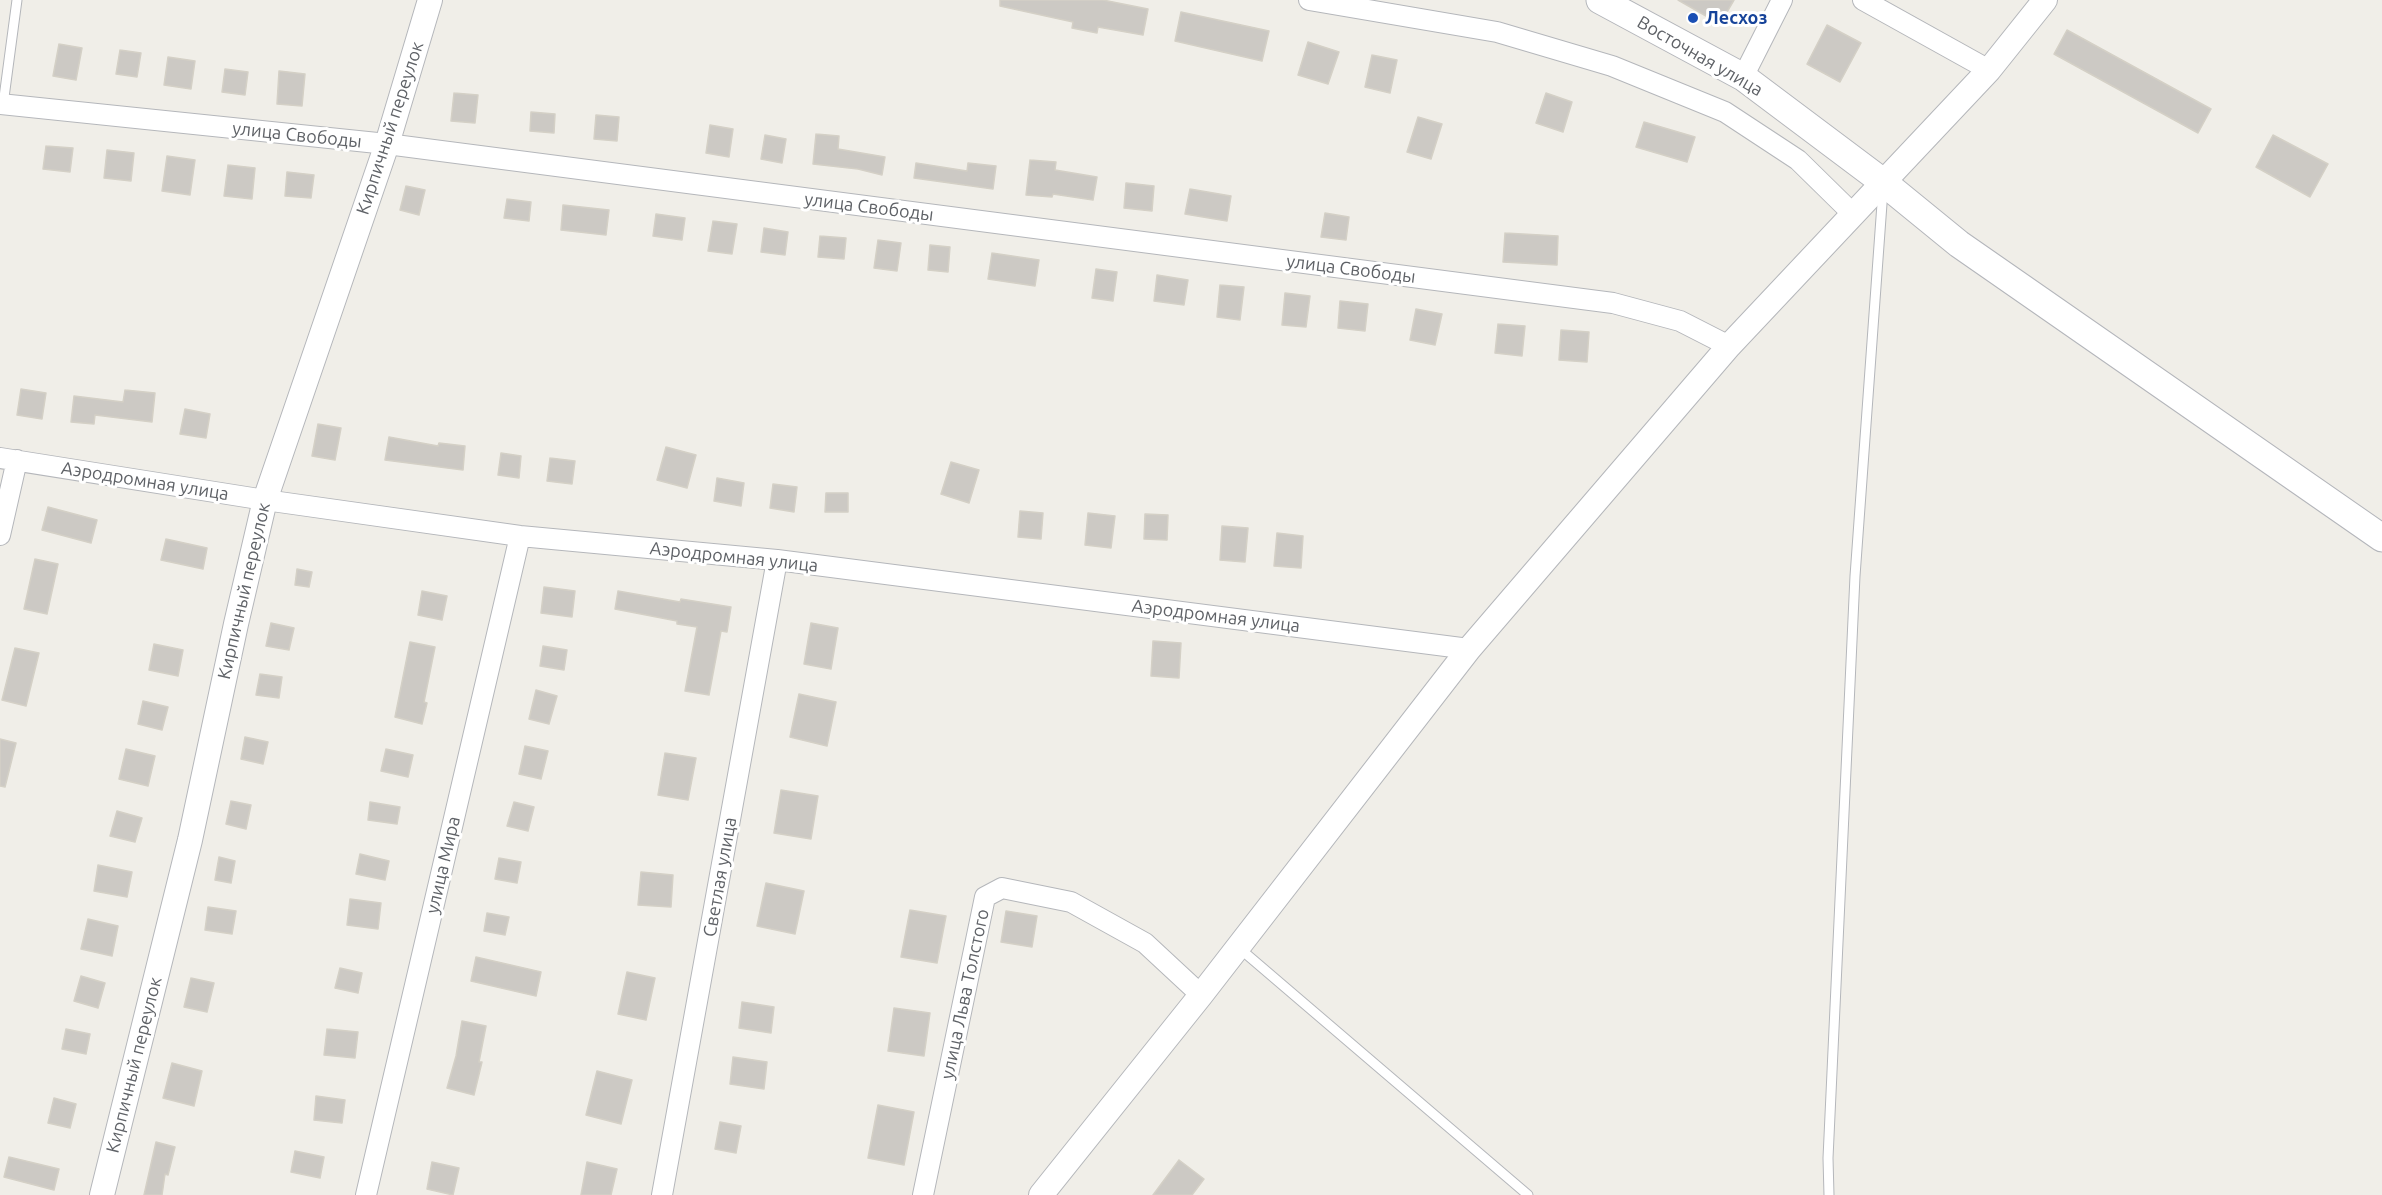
<!DOCTYPE html>
<html>
<head>
<meta charset="utf-8">
<style>
	body { margin:0 }
	canvas { display:block; background:#f0eee8 }
</style>
</head>
<body>
<canvas width="2382" height="1195"></canvas>
<script>
const ctx = document.querySelector('canvas').getContext('2d');
ctx.lineJoin = 'round';
function paint(path, color) { ctx.fillStyle = color; ctx.fill(path, 'evenodd'); }
const shape = rows => new Path2D(rows.map(r => 'M' + r).join(''));
function trace(path, color, width, dash) { ctx.strokeStyle = color; ctx.lineWidth = width; ctx.lineCap = dash ? 'butt' : 'round'; ctx.setLineDash(dash || []); ctx.stroke(path); }
function label(font, color, halo, rows, align = 'center') {
  ctx.font = font + ' Ubuntu,sans-serif'; ctx.lineWidth = 6; ctx.setLineDash([]); ctx.textBaseline = 'middle'; ctx.strokeStyle = halo; ctx.fillStyle = color; for (const [text, x, y, turn = 0] of rows) {
    ctx.save(); ctx.translate(x, y); ctx.rotate((+turn || 0) * Math.PI / 180); ctx.textAlign = isNaN(turn) ? turn : align; if (halo) ctx.strokeText(text, 0, 0); ctx.fillText(text, 0, 0); ctx.restore();
  }
}
const building = shape([
	[1000,0,1103,0,1148,9,1143,35,1098,27,1097,33,1072,28,1073,22,1000,6,1000,0],
	[1678,0,1734,0,1720,24,1678,0],
	[1181,12,1269,31,1262,61,1175,41,1181,12],
	[1827,25,1861,43,1840,82,1807,64,1827,25],
	[2067,30,2211,109,2198,133,2054,54,2067,30],
	[1308,42,1339,52,1328,84,1298,75,1308,42],
	[59,44,82,48,76,80,53,76,59,44],
	[120,50,141,53,137,77,116,74,120,50],
	[1372,55,1397,60,1390,93,1365,87,1372,55],
	[168,57,195,61,191,89,164,85,168,57],
	[225,69,248,72,245,95,222,92,225,69],
	[279,71,305,74,302,106,277,104,279,71],
	[454,93,478,95,475,123,451,121,454,93],
	[1546,93,1572,102,1563,132,1536,123,1546,93],
	[531,112,555,114,554,133,530,131,531,112],
	[596,115,619,117,617,141,594,139,596,115],
	[1418,117,1442,124,1431,159,1407,152,1418,117],
	[1644,122,1695,137,1687,162,1636,147,1644,122],
	[710,125,733,129,729,157,706,153,710,125],
	[816,134,839,136,838,149,885,157,882,175,858,169,813,164,816,134],
	[765,135,786,139,782,163,761,159,765,135],
	[2273,135,2328,164,2310,197,2256,167,2273,135],
	[46,146,73,148,70,172,43,169,46,146],
	[107,150,134,153,131,181,104,178,107,150],
	[167,156,195,160,190,195,162,191,167,156],
	[1030,160,1056,162,1055,170,1097,177,1093,200,1053,194,1052,197,1026,195,1030,160],
	[916,163,967,171,968,163,996,166,993,189,914,178,916,163],
	[228,165,255,168,252,199,224,196,228,165],
	[287,172,314,175,311,198,285,196,287,172],
	[1126,183,1154,186,1152,211,1124,208,1126,183],
	[406,186,425,190,419,215,400,210,406,186],
	[1190,189,1231,196,1227,221,1185,214,1190,189],
	[507,199,531,202,529,221,504,218,507,199],
	[563,205,609,210,606,235,561,230,563,205],
	[1325,213,1349,217,1346,240,1321,237,1325,213],
	[656,214,685,218,682,240,653,236,656,214],
	[713,221,737,224,732,254,708,251,713,221],
	[764,228,788,232,785,255,761,252,764,228],
	[1505,233,1558,236,1557,265,1503,262,1505,233],
	[820,236,846,238,844,259,818,257,820,236],
	[878,240,901,243,897,271,874,268,878,240],
	[930,245,950,247,948,272,928,270,930,245],
	[992,253,1039,260,1035,286,988,279,992,253],
	[1096,269,1117,272,1113,301,1092,298,1096,269],
	[1157,275,1188,280,1184,305,1154,301,1157,275],
	[1220,285,1244,287,1240,320,1217,317,1220,285],
	[1285,293,1310,296,1306,327,1282,325,1285,293],
	[1340,301,1368,304,1365,331,1338,328,1340,301],
	[1416,309,1442,314,1435,345,1410,340,1416,309],
	[1498,324,1525,326,1522,356,1495,353,1498,324],
	[1561,330,1589,332,1587,362,1559,360,1561,330],
	[21,389,46,393,42,419,17,415,21,389],
	[125,390,155,393,152,422,95,415,94,424,71,422,74,396,123,402,125,390],
	[185,409,210,414,206,438,180,434,185,409],
	[318,424,341,428,335,460,312,456,318,424],
	[389,437,438,446,439,443,465,446,463,470,385,460,389,437],
	[666,447,696,455,687,488,657,480,666,447],
	[501,453,521,456,519,478,498,475,501,453],
	[550,458,575,461,572,484,547,481,550,458],
	[951,462,979,470,969,503,941,494,951,462],
	[717,478,744,483,741,506,714,501,717,478],
	[773,484,797,487,794,512,770,508,773,484],
	[826,493,848,493,848,512,825,512,826,493],
	[48,507,97,520,91,543,42,530,48,507],
	[1020,511,1043,513,1041,539,1018,537,1020,511],
	[1088,513,1115,516,1111,548,1085,545,1088,513],
	[1145,514,1168,515,1167,540,1144,539,1145,514],
	[1222,526,1248,528,1245,562,1220,560,1222,526],
	[1277,533,1303,536,1301,568,1274,566,1277,533],
	[166,539,207,548,203,569,161,560,166,539],
	[35,559,58,564,47,614,24,609,35,559],
	[297,569,312,572,309,587,295,585,297,569],
	[544,587,575,591,572,617,541,613,544,587],
	[422,591,447,596,442,620,418,615,422,591],
	[618,591,680,602,681,599,731,607,727,632,721,631,709,695,685,691,697,627,677,624,677,621,615,609,618,591],
	[271,623,294,628,289,650,266,646,271,623],
	[811,623,838,628,831,669,804,664,811,623],
	[1153,641,1181,643,1179,678,1151,676,1153,641],
	[410,642,435,647,424,702,427,703,422,724,395,717,410,642],
	[154,644,183,650,178,676,149,670,154,644],
	[543,646,567,650,564,670,540,666,543,646],
	[15,648,39,653,26,706,2,700,15,648],
	[260,674,282,677,279,698,256,695,260,674],
	[536,690,557,696,549,724,529,719,536,690],
	[799,694,836,702,827,746,790,737,799,694],
	[143,701,168,707,162,730,138,724,143,701],
	[245,737,268,742,263,764,241,759,245,737],
	[0,739,16,743,5,787,0,786,0,739],
	[525,746,548,751,541,779,519,774,525,746],
	[126,749,155,756,148,786,119,779,126,749],
	[386,749,413,755,408,777,381,771,386,749],
	[665,753,696,758,688,800,658,795,665,753],
	[781,790,818,796,811,839,774,833,781,790],
	[231,801,251,805,246,829,226,824,231,801],
	[370,802,400,807,397,824,368,820,370,802],
	[514,802,534,807,528,831,507,826,514,802],
	[117,811,142,818,135,842,110,836,117,811],
	[360,854,389,861,385,880,356,874,360,854],
	[219,857,235,861,231,883,215,880,219,857],
	[499,858,521,862,517,883,495,879,499,858],
	[98,865,132,872,127,897,94,891,98,865],
	[641,872,673,875,671,907,638,905,641,872],
	[766,883,804,891,795,934,757,926,766,883],
	[350,899,381,903,378,929,347,925,350,899],
	[208,907,236,911,232,934,205,930,208,907],
	[910,910,946,916,937,963,901,957,910,910],
	[1006,911,1037,916,1032,947,1001,942,1006,911],
	[487,913,509,917,505,935,484,931,487,913],
	[88,919,118,926,112,956,81,949,88,919],
	[476,957,541,972,536,996,471,981,476,957],
	[340,968,362,973,358,993,335,988,340,968],
	[627,972,655,978,646,1020,618,1014,627,972],
	[81,976,105,983,98,1008,74,1001,81,976],
	[191,978,214,983,207,1012,184,1007,191,978],
	[742,1002,774,1007,771,1033,739,1028,742,1002],
	[894,1008,930,1013,924,1056,888,1051,894,1008],
	[462,1021,486,1026,479,1062,482,1062,474,1095,447,1088,456,1056,462,1021],
	[66,1029,90,1034,86,1054,62,1049,66,1029],
	[327,1029,358,1032,355,1058,324,1055,327,1029],
	[733,1057,767,1062,764,1089,730,1084,733,1057],
	[172,1063,202,1071,194,1106,163,1098,172,1063],
	[597,1071,632,1080,621,1124,586,1115,597,1071],
	[316,1096,345,1100,342,1123,314,1120,316,1096],
	[54,1098,76,1104,70,1128,48,1123,54,1098],
	[878,1105,914,1112,904,1165,868,1158,878,1105],
	[720,1122,741,1126,736,1153,715,1149,720,1122],
	[156,1142,175,1147,168,1175,165,1174,162,1195,144,1195,156,1142],
	[295,1151,324,1157,320,1178,291,1172,295,1151],
	[9,1157,59,1169,54,1190,4,1177,9,1157],
	[1179,1160,1204,1179,1192,1195,1153,1195,1179,1160],
	[432,1162,459,1168,453,1195,427,1189,432,1162],
	[587,1162,617,1169,611,1195,581,1195,587,1162]
]);
const service = shape([
	[3,105,17,0],
	[1238,947,1528,1195],
	[1829,1195,1828,1158,1855,576,1883,190]
]);
const minor = shape([
	[1309,0,1497,32,1612,66,1725,112,1798,160,1853,214],
	[1863,0,1989,70],
	[1743,77,1782,0],
	[0,104,387,144,1613,303,1680,321,1729,346],
	[0,458,265,500,520,536,777,560,1469,649],
	[0,535,17,460],
	[366,1195,520,536],
	[662,1195,777,560],
	[923,1195,985,897,1002,888,1071,902,1145,943,1201,995]
]);
const tertiary = shape([
	[102,1195,190,840,236,624,265,500,387,144,430,0],
	[1041,1195,1201,995,1469,649,1729,346,1989,70,2045,0]
]);
const secondary = shape([
	[1600,0,1743,77,1883,182,1959,244,2382,538]
]);
const markers = [
	[1693,18,6,"#1a4fb4"]
];
const transitNames = [
	["Лесхоз",1705,18]
];
const streetNames = [
	["Восточная улица",1700,56,30],
	["Кирпичный переулок",390,128,-72],
	["улица Свободы",297,135,6],
	["улица Свободы",869,207,7],
	["улица Свободы",1351,269,7],
	["Аэродромная улица",145,481,9],
	["Аэродромная улица",734,557,6],
	["Кирпичный переулок",244,591,-77],
	["Аэродромная улица",1216,616,7],
	["улица Мира",443,865,-77],
	["Светлая улица",720,877,-80],
	["улица Льва Толстого",965,994,-78],
	["Кирпичный переулок",134,1065,-76]
];
paint(building, '#ccc9c4');
trace(building, '#d4d0c6', 1.5);
trace(service, '#b5b7bb', 11);
trace(minor, '#b5b7bb', 22);
trace(tertiary, '#b5b7bb', 26);
trace(secondary, '#b4b6bb', 29);
trace(service, '#fff', 9);
trace(minor, '#fff', 20);
trace(tertiary, '#fff', 24);
trace(secondary, '#fff', 27);
for (const [x, y, r, color] of markers) { const dot = new Path2D(); dot.arc(x, y, r, 0, 2 * Math.PI); ctx.fillStyle = color; ctx.fill(dot); trace(dot, '#fff', 2); }
label('bold 18px', '#164399', '#fff', transitNames, 'left');
label('18px', '#5f6267', '#fff', streetNames);
</script>
</body>
</html>
